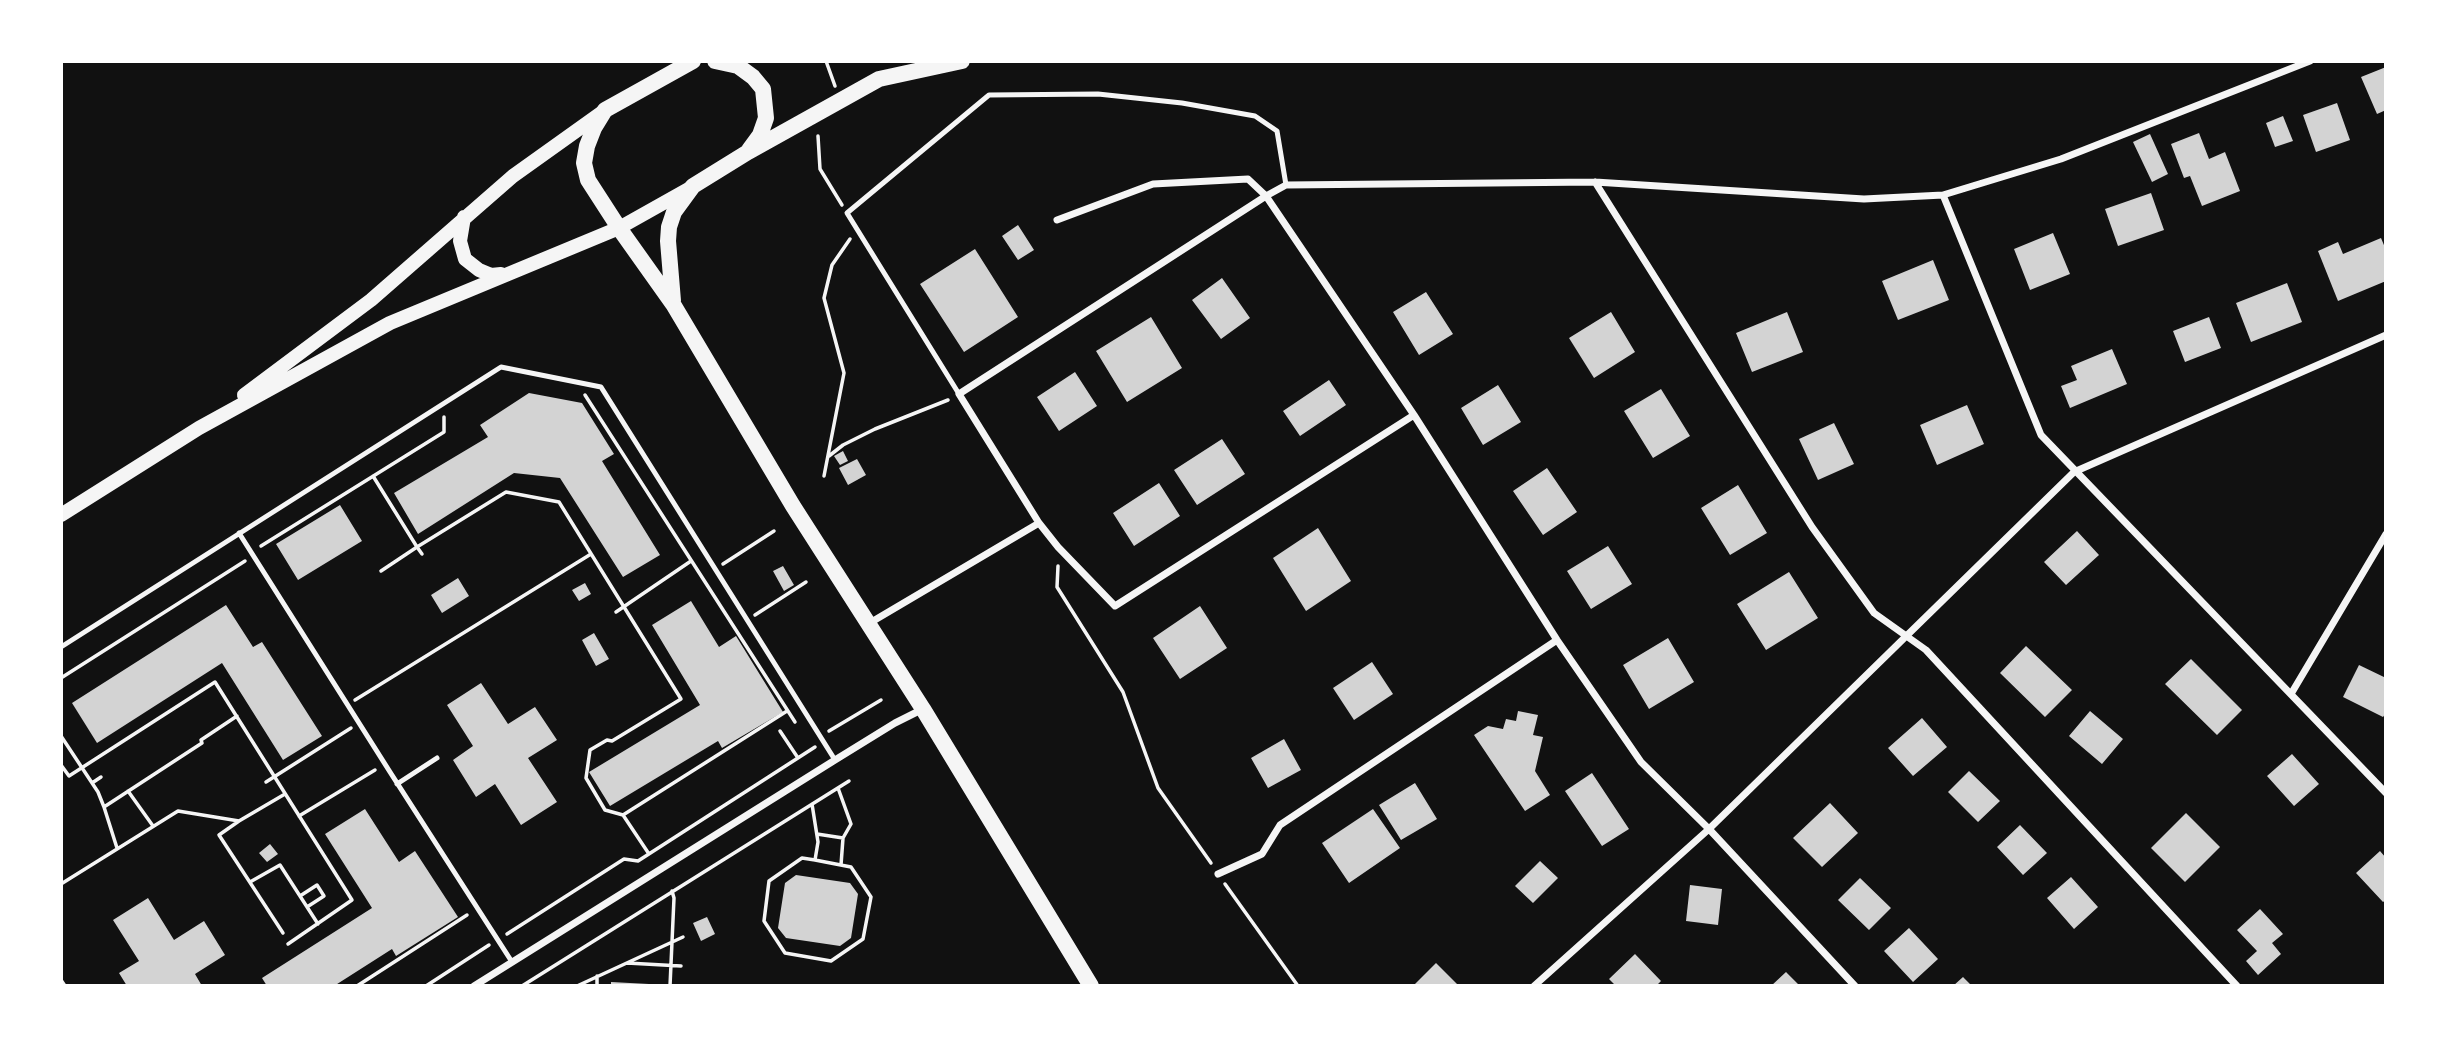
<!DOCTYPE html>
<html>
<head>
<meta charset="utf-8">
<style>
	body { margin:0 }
	#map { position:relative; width:2447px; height:1047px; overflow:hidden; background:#111; font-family:Inter,sans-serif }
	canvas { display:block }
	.frame { position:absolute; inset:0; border:63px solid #fff; pointer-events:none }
</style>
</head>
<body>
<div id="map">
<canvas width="2447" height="1047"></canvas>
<div class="frame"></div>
</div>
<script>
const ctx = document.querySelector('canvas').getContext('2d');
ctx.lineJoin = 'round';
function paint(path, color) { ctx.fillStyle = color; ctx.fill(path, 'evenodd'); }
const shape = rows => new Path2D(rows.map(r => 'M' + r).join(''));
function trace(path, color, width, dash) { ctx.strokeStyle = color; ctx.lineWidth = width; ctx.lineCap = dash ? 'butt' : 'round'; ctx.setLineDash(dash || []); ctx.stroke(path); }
const building = shape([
	[2386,67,2386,110,2377,114,2361,77],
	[2337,103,2350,140,2316,152,2303,115],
	[2283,116,2293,141,2275,147,2266,123],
	[2199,133,2209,159,2225,152,2240,191,2202,206,2190,176,2184,178,2171,144],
	[2150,134,2168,174,2152,182,2133,142],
	[2151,193,2164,230,2118,246,2105,209],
	[1018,225,1034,250,1018,260,1002,236],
	[2053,233,2070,274,2030,290,2014,249],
	[2381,238,2386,250,2386,281,2338,301,2318,251,2338,242,2343,254],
	[975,249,1018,317,964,352,920,284],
	[1933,260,1949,300,1898,320,1882,281],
	[1222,278,1250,318,1221,339,1192,300],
	[2287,283,2302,322,2251,342,2236,303],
	[1426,292,1453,334,1419,355,1393,312],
	[1611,312,1635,352,1594,378,1569,338],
	[1787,312,1803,352,1752,372,1736,333],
	[1151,317,1182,368,1127,402,1096,351],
	[2209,317,2221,348,2185,362,2173,331],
	[2112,349,2127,384,2070,408,2061,386,2077,380,2071,366],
	[1075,372,1097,406,1059,431,1037,397],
	[1329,380,1346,405,1300,436,1283,411],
	[1498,385,1521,422,1483,445,1461,408],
	[1661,389,1690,436,1653,458,1624,411],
	[529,393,582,403,614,454,602,461,660,555,623,577,560,478,514,473,418,534,394,493,488,437,480,425],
	[1967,405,1984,444,1937,465,1920,425],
	[1834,423,1854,464,1818,480,1799,439],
	[1222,439,1245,474,1197,505,1174,470],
	[843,451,848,461,840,465,834,456],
	[857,459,866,475,848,485,839,468],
	[1547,468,1577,512,1543,535,1513,491],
	[1159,483,1180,516,1134,546,1113,513],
	[1738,485,1767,533,1730,555,1701,508],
	[340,505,362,541,298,580,276,544],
	[1318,528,1351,581,1306,611,1273,558],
	[2077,531,2099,555,2066,585,2044,562],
	[1608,546,1632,584,1591,609,1567,571],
	[783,566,794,585,784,591,773,571],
	[1789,572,1818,618,1766,650,1737,604],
	[458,578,469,596,442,613,431,595],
	[585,583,591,594,579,601,572,590],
	[691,601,719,647,736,636,783,712,722,748,718,741,610,806,589,772,700,705,652,625],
	[226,605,253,647,262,642,322,736,283,760,222,663,97,743,72,703],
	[1200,606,1227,648,1180,679,1153,638],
	[594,633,609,659,596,666,582,640],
	[1668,638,1694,682,1649,709,1623,665],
	[2026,646,2072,690,2045,717,2000,673],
	[2191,659,2242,710,2217,735,2165,684],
	[1372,662,1393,694,1354,720,1333,688],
	[2359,665,2386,678,2386,713,2383,717,2343,697],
	[481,683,508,724,535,707,557,740,528,758,557,802,521,825,495,784,476,797,453,760,473,746,447,705],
	[1518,711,1538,715,1533,735,1543,737,1535,771,1550,795,1525,811,1474,735,1488,726,1503,729,1506,719,1516,721],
	[2090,711,2123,739,2102,764,2069,736],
	[1922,718,1947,747,1913,776,1888,748],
	[1284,739,1301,770,1268,788,1251,758],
	[2292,754,2319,784,2294,806,2267,776],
	[1969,771,2000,801,1978,822,1948,792],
	[1592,773,1629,829,1602,846,1565,791],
	[1415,783,1437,819,1401,840,1379,805],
	[1830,803,1858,833,1822,867,1793,838],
	[365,809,399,862,415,851,458,917,396,956,392,949,334,986,267,986,262,978,372,908,325,834],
	[1373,809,1400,848,1349,883,1322,843],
	[2186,813,2220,847,2185,882,2151,848],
	[2020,825,2047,853,2023,875,1997,847],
	[270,844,278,854,267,862,259,853],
	[2380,851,2386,858,2386,900,2383,902,2356,873],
	[1540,861,1558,878,1533,903,1515,886],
	[796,875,850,883,858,894,851,938,840,946,786,938,778,928,785,883],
	[2071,877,2098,907,2074,929,2047,898],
	[1860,878,1891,908,1869,930,1838,900],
	[1690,885,1722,889,1718,925,1686,921],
	[148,898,174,940,204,921,225,955,195,974,202,986,127,986,119,973,139,961,113,920],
	[2260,909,2283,934,2272,943,2281,954,2258,975,2246,961,2257,951,2237,930],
	[707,917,715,934,701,941,693,923],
	[1909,928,1938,959,1913,982,1884,951],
	[1635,954,1661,981,1656,986,1616,986,1609,979],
	[1436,963,1459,986,1413,986],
	[1786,972,1800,986,1771,986],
	[1963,977,1972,986,1953,986],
	[611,982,649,984,649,986,611,986]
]);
const path = shape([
	[826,61,835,86],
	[818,136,820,169,842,205],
	[585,395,795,722],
	[829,456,843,445,875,429,948,400],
	[373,476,417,547,506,492,559,502,681,699,612,741,607,740,590,750,586,778,605,810,623,815,649,854],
	[824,476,844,373,824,298,832,265,850,239],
	[261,546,444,432,444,417],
	[723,564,774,531],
	[1058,566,1057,587,1123,692,1158,788,1211,863],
	[381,571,417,547,422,554],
	[616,612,691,561],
	[755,615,806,582],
	[61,678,245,561],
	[355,700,591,554],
	[780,731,798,758],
	[829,731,881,700],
	[61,736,98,792,104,807],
	[61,765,69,776,215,682,352,900,288,944],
	[266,782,351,728],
	[92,783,101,777],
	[838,788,851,824,843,838,841,865],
	[128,791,153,826],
	[812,804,818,842,815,860,802,858,769,881,764,921,785,953,831,961,863,939,871,897,851,867,815,860],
	[623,815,787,711],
	[299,816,375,770],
	[239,821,219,835,283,933],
	[817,834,843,838],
	[117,848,104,807,202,743,201,740,237,716],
	[250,882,280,865,318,924],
	[61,884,178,811,239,821,285,794],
	[1225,884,1298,986],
	[300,896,317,885,324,896,307,907],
	[507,934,624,859,638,861,815,747],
	[627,963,681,966],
	[61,980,65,986],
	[357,986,467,915],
	[426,986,489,945],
	[522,986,849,781],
	[577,986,683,937],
	[597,986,597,976],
	[670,986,674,898,672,891]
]);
const service = shape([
	[959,394,847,213,989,95,1098,94,1182,103,1255,116,1277,131,1286,185],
	[239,533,390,772,512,962],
	[61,647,501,367,601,387,835,760],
	[397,784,437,758]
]);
const minor = shape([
	[1595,182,1812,527,1874,613,1926,650,2237,986],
	[1943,195,2041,435,2386,793],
	[1057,220,1153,184,1248,179,1266,196,1286,185,1595,182,1864,199,1943,195,2061,159,2310,61],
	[1414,415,1115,606,1058,547,1039,523,959,394,1266,196,1414,415,1557,640,1641,762,1709,829,1855,986],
	[868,624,1039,523],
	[2291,694,2386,534],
	[1218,874,1262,854,1280,825,1557,640],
	[474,986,835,760,895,723,923,709],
	[1534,986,1709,829,2074,472,2386,335]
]);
const secondary = shape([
	[464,217,460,241,465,259,479,270,491,275,501,274],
	[244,395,371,300,513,176,604,111],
	[61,515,199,428,390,323,619,228,692,187]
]);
const primary = shape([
	[693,61,605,110,594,128,587,146,584,163,588,180,619,228,673,304,793,506,923,709,1091,986],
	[715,61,738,66,753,77,763,89,766,118,760,135,749,150],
	[673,301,668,241,669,227,674,212,693,186,748,152,879,79,962,61]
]);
paint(building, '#d3d3d3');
trace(path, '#f5f5f5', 3.5);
trace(service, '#f5f5f5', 5);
trace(minor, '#f5f5f5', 7);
trace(secondary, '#f5f5f5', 14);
trace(primary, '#f5f5f5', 16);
</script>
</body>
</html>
